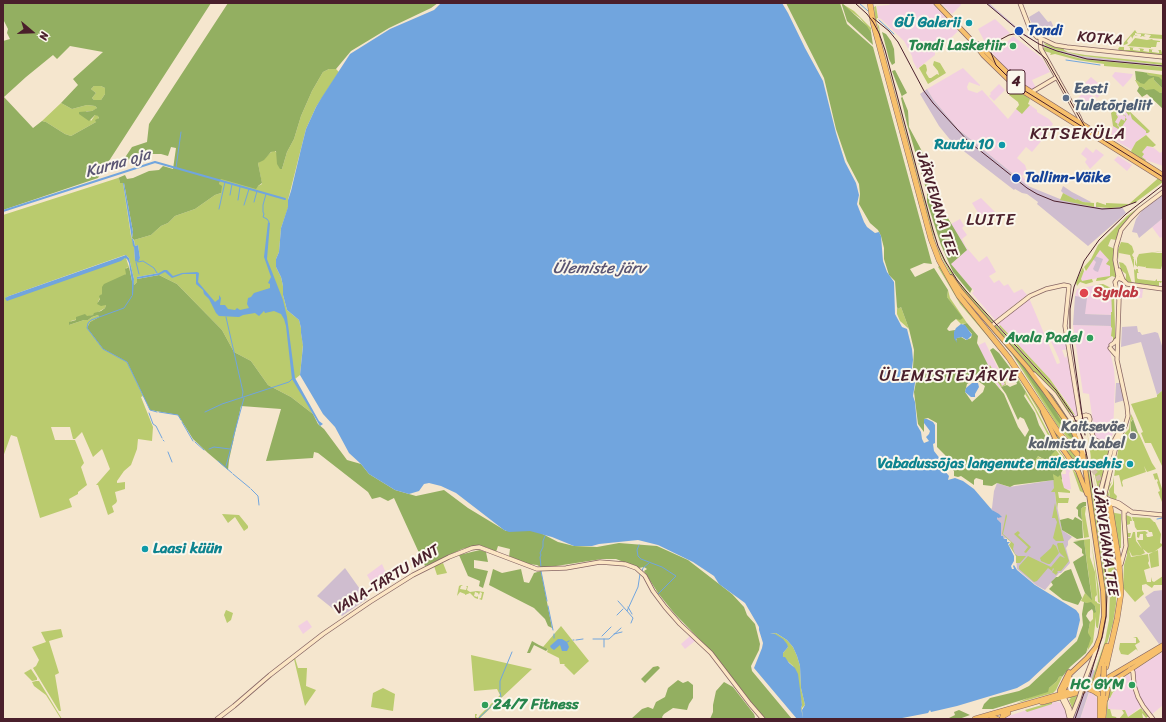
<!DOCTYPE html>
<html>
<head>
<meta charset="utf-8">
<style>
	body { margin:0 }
	#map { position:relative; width:1166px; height:722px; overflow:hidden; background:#f5e6ce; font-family:Sriracha,sans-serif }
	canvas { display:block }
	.frame { position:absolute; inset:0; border:4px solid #4a1f2b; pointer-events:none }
	.north { position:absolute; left:12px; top:12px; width:40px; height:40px; -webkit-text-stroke:3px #fbf7ec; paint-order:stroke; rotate:109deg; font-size:11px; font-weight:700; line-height:16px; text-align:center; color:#4a1f2b }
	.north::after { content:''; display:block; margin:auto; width:14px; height:18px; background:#4a1f2b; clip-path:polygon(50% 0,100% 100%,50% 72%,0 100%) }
</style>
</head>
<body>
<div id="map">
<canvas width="1166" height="722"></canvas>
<div class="frame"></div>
<div class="north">N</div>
</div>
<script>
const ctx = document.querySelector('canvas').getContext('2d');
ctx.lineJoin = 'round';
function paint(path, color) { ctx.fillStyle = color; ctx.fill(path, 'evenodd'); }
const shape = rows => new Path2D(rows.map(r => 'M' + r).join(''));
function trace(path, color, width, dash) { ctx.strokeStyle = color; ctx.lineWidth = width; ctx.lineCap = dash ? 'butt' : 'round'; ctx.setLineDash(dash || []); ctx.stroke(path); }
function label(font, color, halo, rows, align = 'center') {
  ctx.font = font + ' Sriracha,sans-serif'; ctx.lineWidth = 4; ctx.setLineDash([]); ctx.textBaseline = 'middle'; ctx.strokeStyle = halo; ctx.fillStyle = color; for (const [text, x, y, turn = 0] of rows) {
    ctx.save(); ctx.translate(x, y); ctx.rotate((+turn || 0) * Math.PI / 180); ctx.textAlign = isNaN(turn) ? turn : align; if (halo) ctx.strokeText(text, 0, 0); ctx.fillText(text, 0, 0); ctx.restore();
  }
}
const built = shape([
	[891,3,932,3,958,31,952,37,945,41,943,39,935,47,935,55,917,69,913,61,912,56,904,41,881,19,878,18,877,6,889,5],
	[941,3,961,3,961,5,952,14],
	[995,19,1010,33,987,46,978,29],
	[1013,36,1042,58,1050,72,1032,80,1036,88,1031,90,1022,85,1000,63,991,51,992,50,992,46,1000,42,1003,46],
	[963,68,980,85,980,86,969,82,967,87,968,90,977,93,982,90,1008,119,1016,109,1022,113,1030,105,1037,110,1037,112,1049,119,1053,124,1046,133,1047,134,1032,152,1026,147,1017,158,1025,165,1027,171,1022,176,1029,184,1028,186,958,129,933,99,927,89],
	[1115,72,1132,74,1133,74,1131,78,1123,87,1112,76],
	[1091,77,1106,90,1097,98,1085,83],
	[999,84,1005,90,994,101,989,96,991,94,990,93],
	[1087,89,1097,101,1086,110,1084,108,1078,98],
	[1121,103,1150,132,1137,141,1132,150,1111,138,1113,126,1111,113],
	[1147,146,1154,148,1160,153,1163,151,1163,166,1146,160,1142,157,1142,152],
	[1086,147,1093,153,1096,149,1104,155,1090,169,1085,162,1087,159,1081,154],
	[1118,156,1132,165,1127,171,1114,160],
	[981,198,996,213,987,222,982,214,980,216,972,203],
	[1163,218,1163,238,1162,237,1160,238,1152,227],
	[960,219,964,226,962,228,967,235,962,239,966,247,979,262,987,256,996,272,989,276,994,283,999,280,1004,286,1008,284,1014,293,1022,289,1027,295,995,320,972,293,974,291,951,264,967,250,951,224],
	[1099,249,1112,262,1110,276,1082,281,1081,279,1084,271,1086,271],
	[1102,284,1112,290,1112,315,1085,314,1075,296,1077,289],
	[1135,288,1143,289,1142,298,1134,297],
	[1029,298,1057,364,1060,363,1059,359,1050,339,1066,334,1069,349,1062,350,1065,358,1067,356,1079,415,1076,417,1067,402,1050,379,998,323],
	[1073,325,1114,326,1110,351,1114,369,1115,384,1113,434,1109,441,1098,440,1095,437,1089,394,1083,393],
	[985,342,1006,385,999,388,977,346],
	[1065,463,1071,470,1069,473,1071,489,1065,490,1063,488,1062,474,1066,474],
	[382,564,386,573,374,581,371,582,367,575],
	[307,620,312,627,303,634,298,626],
	[690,636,695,641,685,649,681,644],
	[1163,652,1163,705,1151,715,1145,707,1138,694,1133,671],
	[1129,674,1136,696,1142,706,1128,717,1125,710,1107,709,1110,698,1120,680],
	[1090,691,1098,699,1098,719,1080,719],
	[1058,702,1061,703,1068,716,1067,719,1003,719,1006,717,1047,703]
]);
const industrial = shape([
	[986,3,989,3,1022,32,1035,41,1054,49,1082,56,1163,65,1163,67,1082,59,1054,51,1045,47,1023,35],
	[1039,11,1048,22,1051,21,1055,30,1044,37,1036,29,1034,30,1029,17],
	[927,89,933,99,958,129,1028,186,1060,199,1101,208,1122,207,1126,213,1088,246,1037,204,1038,202,1027,194,1022,193,1015,189,1014,190,952,142,939,126,920,94],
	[1063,186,1072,192,1091,202,1090,203,1083,202,1077,199,1076,201,1063,193,1061,191],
	[1163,194,1163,218,1139,238,1137,233,1132,232,1136,219,1143,209],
	[1095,256,1103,259,1098,272,1095,271,1093,269,1096,262,1093,259],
	[1075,296,1087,298,1085,314,1112,315,1111,326,1073,325],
	[1137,326,1138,332,1140,332,1142,335,1155,332,1158,333,1163,349,1163,390,1157,395,1141,342,1121,347,1122,327],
	[1116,383,1120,383,1125,400,1115,403],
	[1054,480,1056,501,1062,530,1072,537,1068,541,1068,545,1066,548,1070,563,1061,573,1059,573,1045,590,1036,585,1017,569,1016,556,1009,545,1011,542,1006,538,1004,539,1003,536,1001,536,1001,523,997,519,997,516,1001,518,991,509,992,508,994,491,997,483,1009,487],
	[345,568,367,599,342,616,317,596],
	[1163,590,1163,642,1159,644,1139,616,1150,606,1145,597,1154,591],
	[1091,669,1096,671,1088,691,1089,692,1080,719,1072,719]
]);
const green = shape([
	[841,3,854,11,871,28,871,32,860,18,842,5],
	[876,6,878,18,877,18,876,22,879,26,881,38,875,17,874,7],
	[1135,30,1137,33,1163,35,1163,39,1149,38,1151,35,1145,34,1144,36,1146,37,1142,36,1141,37,1140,37,1141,36,1141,34,1135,33,1135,36,1138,36,1134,35,1132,39,1132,38,1131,36,1127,41,1128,43,1129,42,1127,44,1121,46],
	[1135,38,1147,40,1152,39,1153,40,1160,41,1160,42,1157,42,1156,47,1151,47,1151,48,1127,46,1130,44],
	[881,39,937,246,947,265,960,284,994,323,990,323,991,322,976,305,975,306,956,284,939,252,932,231],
	[1044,43,1050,45,1051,44,1055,45,1055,47,1056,46,1064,48,1064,50,1068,52,1085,55,1163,63,1163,65,1082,56,1054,49,1045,45],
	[1120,46,1122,47,1125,47,1124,47,1124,50,1130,50,1130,48,1129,47,1135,48,1133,48,1133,50,1140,51,1140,49,1138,48,1144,49,1143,51,1149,52,1149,49,1154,50,1152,50,1152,52,1159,53,1159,51,1158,50,1161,50,1163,56,1119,50,1118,49],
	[1045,47,1067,55,1082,59,1163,67,1163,71,1104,66,1104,64,1077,60,1055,54,1050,55,1051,53,1044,51,1043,48],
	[934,61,940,63,946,73,928,84,919,68,924,64,926,65,927,70,926,73,929,78,931,78,937,74,939,75,938,71,933,65],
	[329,69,336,69,339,72,316,107,306,129,288,200,288,208,281,228,279,252,276,259,276,267,281,277,283,286,283,295,287,310,299,320,301,328,301,333,303,345,300,375,295,379,313,414,291,397,268,385,251,361,234,352,222,330,177,284,159,275,159,273,137,277,137,282,133,286,134,279,129,258,127,256,125,255,88,268,9,296,5,298,125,258,126,258,129,267,126,268,126,274,102,294,98,302,106,305,105,308,93,315,71,321,69,325,84,320,88,320,92,317,98,315,99,317,90,322,87,328,103,349,127,362,143,396,141,397,153,427,152,441,138,439,137,449,131,465,124,471,117,481,117,483,125,482,125,489,115,492,117,501,116,503,112,506,114,512,108,515,98,485,96,485,110,469,103,451,102,449,93,457,82,432,75,439,73,439,70,427,51,427,55,440,75,440,84,463,81,467,87,485,78,492,78,494,69,499,72,507,40,518,17,437,11,435,3,457,3,215,118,178,119,179,120,183,123,183,131,236,134,246,135,261,138,260,140,258,138,245,135,246,134,240,151,235,161,226,168,223,175,216,195,209,215,195,221,193,219,184,221,178,237,183,258,186,262,184,258,163,274,150,277,153,282,169,287,152,294,139,301,116,312,91,323,72],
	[1143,72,1163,75,1163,81,1159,79,1154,80,1163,89,1163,92,1160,93,1146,90,1142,87,1139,87,1135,80,1136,80,1140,83,1153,76,1148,75,1147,73],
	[94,86,101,86,105,88,105,94,101,100,94,100,92,98,96,93,91,89],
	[1014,88,1030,99,1028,104,1030,105,1022,114,1016,109,1019,105,1018,102,1009,95],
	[61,103,72,109,87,105,95,106,97,108,96,109,92,111,86,111,91,121,95,115,97,115,99,117,96,122,71,136,65,134,46,122,42,121],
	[1121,103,1150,131,1148,133,1146,133,1146,131,1132,119,1130,113,1129,116,1124,109,1119,105],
	[1118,106,1125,116,1126,115,1125,118,1127,119,1121,128,1118,125,1121,119,1125,121,1125,116,1119,113,1118,114,1117,113,1116,114,1118,117,1115,122,1118,124,1117,125,1119,127,1119,129,1121,129,1120,130,1113,126,1111,113],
	[1146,135,1156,145,1153,147,1147,146,1142,152,1144,154,1142,157,1146,160,1145,161,1132,153,1131,151,1136,142],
	[1163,174,1163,182,1136,202,1132,203,1122,207,1110,208,1096,207,1096,203,1097,202,1106,205,1106,203,1129,204],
	[1063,193,1076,200,1077,199,1083,202,1094,203,1094,207,1060,200],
	[1150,199,1125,222,1116,240,1111,239,1110,241,1108,246,1115,249,1117,278,1112,276,1105,280,1096,281,1097,278,1110,276,1110,266,1106,264,1109,260,1100,250,1086,271,1084,267,1091,259,1098,245,1127,216],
	[1121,242,1128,243,1132,246,1134,252,1132,255,1134,258,1133,259,1134,259,1134,268,1130,255,1119,253,1119,260,1118,250],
	[1163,251,1152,253,1163,253,1163,262,1161,269,1146,268,1145,266,1145,267,1138,266,1138,267,1135,265,1135,259,1137,266,1137,258,1139,254],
	[1119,262,1123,263,1126,266,1132,283,1135,283,1134,270,1135,269,1136,271,1136,269,1138,269,1138,272,1139,273,1137,273,1137,278,1138,279,1155,281,1157,279,1157,281,1162,281,1161,283,1159,282,1159,287,1149,286,1149,285,1127,283,1125,280,1126,277,1126,274,1121,270],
	[940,265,994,343,994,344,960,304,938,267],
	[1083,267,1084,271,1081,279,1082,281,1092,279,1093,282,1086,284,1080,282,1077,286,1076,282],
	[1103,284,1111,288,1114,294,1115,326,1115,339,1113,343,1111,343,1113,342,1113,337,1111,336,1112,328,1111,327,1111,312,1109,312,1112,312,1111,290,1102,287,1096,288,1096,292,1095,292,1096,285],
	[948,290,950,298,967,323,961,324,956,319,962,318,947,297],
	[897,307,898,309,901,307,909,329,900,321,897,314],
	[976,310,1027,369,1071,431,1079,447,1081,456,1078,454,1081,457,1078,460,1072,460,1054,435,1048,422,1077,455,1079,452,1057,425,1012,354,975,311],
	[995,324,1055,389,1072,414,1069,412,1067,413,994,327],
	[1000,325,1050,379,1075,415,1073,414,1055,388,999,326],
	[990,365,997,378,999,379,1002,386,1005,384,1002,379,1001,379,1002,378,1013,378,1013,377,1015,379,1005,380,1006,385,1001,387,992,373,989,367],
	[1018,378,1036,409,1054,443,1077,475,1082,486,1084,493,1080,491,1073,471,1051,441,1034,408,1025,394,1026,392,1018,380,1016,381],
	[1019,378,1020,378,1041,411,1077,473,1053,438,1038,410],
	[1040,380,1053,394,1068,416,1074,420,1076,423,1075,428,1080,441],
	[1163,390,1163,468,1151,443,1145,443,1141,433,1143,432,1131,404,1157,397,1157,395],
	[1131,414,1134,420,1133,419,1131,421,1130,433,1131,435,1138,433,1139,434,1152,463,1156,469,1147,472,1144,466,1146,472,1123,480,1122,482,1123,486,1122,487,1119,475,1114,476,1114,493,1117,496,1116,500,1110,499,1105,495,1109,485,1112,482,1108,491,1110,498,1109,490,1113,484,1113,483,1120,438,1129,429],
	[1086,425,1089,443,1091,441,1094,444,1107,448,1109,450,1100,488,1098,489,1090,454,1105,546,1105,537,1108,552,1113,559,1117,569,1108,557,1106,546,1106,556,1116,570,1117,577,1116,604,1113,623,1096,681,1090,685,1105,641,1109,620,1110,593,1108,568],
	[1080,432,1086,451,1105,573,1107,597,1106,612,1102,635,1085,686,1083,686,1090,669,1105,611,1106,602,1099,542,1094,516,1093,516,1086,460],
	[1056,450,1066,463,1061,460,1055,466,1050,463,1043,465,1035,461,1038,456,1040,458,1045,459],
	[1157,473,1163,492,1163,502,1162,502,1158,492,1160,491,1157,482,1158,481,1157,479,1155,480,1153,474],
	[1053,474,1060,474,1064,488,1070,491,1070,493,1058,492,1059,498,1069,498,1068,503,1058,503,1057,509,1055,492,1051,492,1054,488],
	[1055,503,1059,522,1064,541,1056,541,1053,538,1057,522,1055,518,1052,518],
	[1083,507,1086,507,1085,514,1089,537,1084,538,1081,509],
	[1113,512,1115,513,1121,514,1121,548,1119,548],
	[222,514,239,515,248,526,248,528,244,531,235,517,228,523],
	[1006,514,1007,516,1003,534,1014,544,1013,549,1015,554,1018,556,1026,556,1020,563,1016,563,1016,556,1009,545,1011,542,1002,534],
	[1126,515,1131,517,1132,521,1130,521,1130,524,1127,525,1128,533,1131,533,1130,537,1127,537],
	[1132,517,1150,518,1154,522,1155,522,1161,534,1160,543,1162,544,1162,546,1154,552,1148,553,1143,549,1145,553,1141,555,1132,556,1129,550,1131,557,1148,554,1149,561,1148,563,1150,568,1144,570,1147,582,1151,582,1151,577,1152,581,1154,582,1163,576,1163,585,1154,585,1152,588,1146,584,1142,585,1142,590,1144,594,1135,602,1123,588,1124,565,1127,555,1126,538,1131,538,1133,532,1135,532,1136,541,1142,549,1137,540,1143,540,1143,534,1140,534,1139,538,1137,537,1137,532,1145,531,1148,533,1146,534,1147,537,1149,537,1153,536,1152,532,1149,532,1148,530,1137,530,1135,527,1134,521,1133,521],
	[1018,531,1020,533,1018,535,1031,547,1026,553,1024,552,1028,547,1014,534],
	[1090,539,1090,557,1095,572,1096,584,1097,595,1095,597,1095,601,1097,602,1097,607,1097,603,1100,604,1100,612,1098,628,1097,628,1096,626,1096,617,1093,642,1086,653,1088,649,1088,633,1090,622,1093,619,1093,611,1096,612,1095,606,1081,601,1085,593,1092,599,1084,541,1074,541],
	[1091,540,1099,590,1100,603,1098,602,1097,585],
	[1058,543,1063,543,1069,561,1061,571,1057,571,1058,572,1056,575,1052,572,1054,569,1053,568,1052,571,1048,568,1037,581,1034,582,1019,569,1019,566,1028,556,1051,567,1060,556,1065,558,1059,552,1057,544],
	[1053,544,1056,546,1059,553,1050,564,1048,564,1041,561,1040,558,1051,548],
	[1158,550,1159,566,1151,568,1149,554],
	[443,563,447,573,437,575,434,566],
	[461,585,463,586,461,586,460,589,466,590,467,587,466,586,468,586,467,590,470,592,477,591,484,592,482,600,479,599,481,598,482,593,480,592,479,595,478,593,475,592,474,596,477,597,478,596,478,599,475,598,470,593,465,595,465,594,460,592,457,596,459,586],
	[226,610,233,613,231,620,227,623,224,615],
	[561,626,589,661,574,675,564,665,565,664,560,664,559,658,547,652,548,649,543,647],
	[61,629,63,637,49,641,59,673,55,675,61,711,59,711,33,668,36,666,39,660,32,647,46,642,41,632],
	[776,633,787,640,793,647,797,656,800,666,801,688,805,705,802,708,803,718,801,708,802,705,798,684,798,680,793,666,783,657,783,653,788,647,770,634],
	[1133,637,1137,637,1140,642,1135,645,1138,651,1136,649,1128,655,1121,654,1119,649,1120,643,1136,643,1136,638],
	[471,655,532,669,479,719,475,719,475,714,477,714,476,717,478,718,480,715,500,695,497,689,474,691],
	[295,658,298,668,307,668,306,686,316,690,305,706,294,659],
	[31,669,37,678,37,680,32,681,24,673],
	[1061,676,1062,677,1056,690,1053,693,1017,703,1049,688,1057,681,1059,677],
	[1121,679,1114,692,1111,690,1110,691,1113,692,1110,698,1109,698,1108,696,1112,684,1114,682,1119,681],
	[36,681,39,681,62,719,61,719,46,695,34,686,32,682],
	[383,688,395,694,393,711,371,707,373,693],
	[1079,695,1072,711,1072,707,1069,700,1071,698,1069,698,1070,697],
	[1108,699,1108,709,1110,709,1112,716,1116,717,1117,719,1106,719],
	[1052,702,1052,704,1027,712,1025,710],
	[1143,707,1141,708,1143,711,1142,712,1145,710,1149,716,1146,718,1142,713,1143,718,1142,719,1119,719,1124,713,1122,710,1125,710,1128,717]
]);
const forest = shape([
	[3,3,211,3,98,178,3,210,3,41,10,39,7,33,8,29,3,19],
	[70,46,103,52,73,79,78,85,61,103,72,109,87,105,95,106,97,108,92,111,79,112,79,114,89,121,95,115,98,116,99,118,95,120,96,122,71,136,65,134,46,122,42,121,33,128,4,97,26,77,53,55,57,59],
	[94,86,101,86,105,88,105,94,101,100,94,100,92,98,96,93,91,89],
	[228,3,438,3,431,8,389,28,351,51,336,69,329,69,323,72,312,91,301,116,294,139,287,152,282,169,280,169,277,164,276,151,271,152,264,160,258,163,262,183,258,186,256,189,221,179,219,184,222,186,221,193,215,195,195,209,175,216,168,223,161,226,151,235,134,240,132,238,133,232,124,183,120,183,119,179,118,178,125,175,127,179,133,178,149,171,159,170,163,166,173,169,176,148,171,147,168,156,161,154,145,154,122,162,132,147,147,142,149,124],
	[786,3,840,3,847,24,873,47,932,264,924,263,910,269,915,277,934,268,948,290,947,297,963,318,960,320,956,319,951,323,947,329,949,331,955,330,954,336,957,341,956,338,961,337,966,340,971,338,972,334,963,324,967,323,978,336,977,343,994,377,977,378,967,384,965,392,972,402,983,392,985,386,978,381,993,381,1004,394,1018,427,1025,437,1029,430,1024,419,1020,417,1018,420,1006,394,1001,387,1007,385,1010,387,1012,386,1017,384,1016,381,1018,380,1026,392,1024,396,1035,413,1039,425,1049,442,1056,450,1051,455,1052,461,1047,461,1038,456,1035,461,1043,465,1050,463,1055,465,1061,460,1065,463,1065,466,1061,473,1062,480,1061,479,1060,475,1058,477,1053,474,1054,480,1014,485,1010,487,997,483,992,486,983,485,983,480,976,478,974,480,974,485,961,476,958,477,954,476,954,471,949,467,945,455,937,447,937,423,928,418,924,419,924,432,918,424,914,392,916,382,913,368,914,350,909,329,901,307,898,309,897,307,895,281,889,275,884,259,884,248,881,236,878,230,870,223,859,204,860,194,859,184,847,161,836,129,824,78],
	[843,4,867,26,871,32,873,45,847,21,842,5],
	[882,32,886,34,891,41,894,49,895,63,892,65,889,59],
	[895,70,907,93,902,96,908,111,909,127,924,155,930,188,967,250,951,264,972,289,970,293,953,272,941,245,927,202,927,192,907,124,901,98,902,97,892,71],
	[1135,71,1143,72,1147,73,1148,75,1159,77,1163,81,1163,89,1154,80,1154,77,1149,79,1144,84,1140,83,1136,80],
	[1139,87,1142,87,1146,90,1154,89,1160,93,1163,92,1163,109,1147,94,1142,97,1137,91],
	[129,267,132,281,133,282,134,285,137,282,137,279,159,275,177,284,222,330,234,352,251,361,268,385,291,397,313,414,318,424,324,429,347,460,361,464,369,474,395,490,416,496,444,490,468,508,506,531,535,530,558,542,574,546,597,547,619,543,657,546,688,560,732,594,744,607,747,615,755,624,760,644,759,650,751,666,752,671,792,719,766,719,763,717,753,706,710,650,674,613,658,593,644,571,647,569,644,567,639,568,616,559,602,559,543,568,537,565,528,564,509,557,510,549,498,546,496,552,488,548,478,545,462,549,429,565,425,566,394,498,388,501,380,497,372,499,368,492,318,453,314,452,313,458,266,461,281,409,241,406,229,460,228,470,208,453,193,439,178,415,150,410,127,362,103,349,87,328,90,322,99,317,98,315,92,317,88,320,84,320,69,325,69,322,76,320,76,317,85,314,87,316,93,315,94,313,101,311,105,308,106,305,101,306,97,304,100,299,99,296,102,294,102,287,104,284,126,274,125,269],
	[993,348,999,353,1011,369,1003,374,1001,372,990,350],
	[1008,348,1026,369,1051,403,1064,426,1068,428,1075,440,1069,436,1056,419,1022,367],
	[1133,419,1138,433,1131,435,1131,422],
	[1083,502,1086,502,1086,506,1083,507,1081,509,1082,520,1078,516,1078,510,1076,508,1079,504],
	[1075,517,1082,521,1083,538,1077,539,1062,530,1060,520,1068,518,1073,520],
	[1084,540,1087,564,1092,600,1085,593,1073,562,1084,555,1082,553,1082,549,1073,542],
	[480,550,486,552,488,562,474,560,474,568,488,571,483,588,479,586,480,581,468,576,459,555],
	[493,569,502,573,521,569,524,582,529,583,534,573,541,571,552,628,548,626,545,619,534,608,489,585],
	[1071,569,1082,598,1078,605,1063,600,1049,589,1053,585,1051,582,1056,577,1058,577,1065,571],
	[1084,602,1087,603,1091,602,1095,606,1096,612,1094,613,1092,609,1088,612,1086,616,1090,622,1088,633,1091,638,1086,653,1070,667,1062,677,1061,676,1059,677,1057,681,1049,688,1048,692,993,709,982,709,984,704,990,698,1019,691,1029,686,1077,641,1083,625,1082,614],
	[532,641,539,645,548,649,546,651,534,645,530,653,527,653],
	[658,666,660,668,645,683,641,679,653,667],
	[678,680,683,683,688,681,693,685,693,698,689,704,687,710,673,708,664,714,662,717,663,719,631,719,642,709,648,707,653,709,656,702,665,697,668,688],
	[724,682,733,687,754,714,755,717,754,719,710,719,713,712,713,705,716,691],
	[959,710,970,715,959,719,947,719,955,715,954,712]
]);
const water = shape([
	[441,3,782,3,788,13,805,48,823,81,836,133,845,162,856,183,859,195,857,204,864,222,867,227,875,233,879,232,881,236,883,261,887,272,894,282,895,314,902,327,907,329,912,349,913,360,912,368,915,383,913,396,915,402,917,425,921,432,922,439,924,443,929,441,926,437,929,434,930,431,924,423,924,419,927,419,933,422,935,425,935,443,933,444,934,451,941,460,944,470,949,476,948,480,955,478,963,481,974,489,992,510,999,514,1002,517,998,518,997,517,997,519,1001,523,1001,536,1003,536,1004,539,1007,539,1007,542,1010,542,1008,544,1014,556,1014,561,1011,566,1012,569,1014,569,1013,566,1014,565,1017,570,1035,585,1076,610,1079,614,1080,620,1076,637,1029,681,1017,688,957,706,931,712,930,710,928,713,897,719,797,719,754,668,762,648,763,643,759,630,759,627,745,603,719,584,714,576,693,562,658,545,638,540,599,544,592,546,574,546,552,537,530,531,509,532,504,530,456,493,441,486,429,483,424,484,419,491,409,494,395,490,369,474,361,464,349,453,335,427,323,414,300,375,303,346,301,333,301,328,299,320,287,310,283,295,283,286,281,277,276,267,276,259,279,252,281,228,288,207,288,200,291,191,301,149,306,129,316,107,322,97,350,54,390,29,434,10],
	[776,633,787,640,793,647,797,656,800,666,801,688,805,705,802,710,803,718,801,708,802,705,798,674,795,668,789,663,785,657,783,657,783,653,788,647,787,644,783,639,775,634,770,634],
	[123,183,124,183,133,232,132,238,134,241,135,246,138,245,140,258,138,262,135,261,134,247,133,246],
	[268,222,270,223,267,259,283,300,287,317,295,378,319,421,323,424,320,426,292,379,286,326,284,319,281,314,274,311,265,313,264,311,259,316,255,313,243,315,239,317,219,316,216,313,209,299,204,294,203,290,196,284,196,274,183,274,172,278,165,272,159,275,137,279,137,277,159,273,164,270,167,270,173,276,182,273,197,272,199,273,198,282,215,302,219,299,219,295,221,298,220,305,225,305,228,309,235,310,237,308,240,310,249,308,247,304,248,298,251,297,254,293,270,288,270,284,268,283,271,277,264,257],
	[126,255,129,258,134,279,133,295,132,296,132,282,129,263,127,259,125,258,121,261,7,301,6,300,5,298,9,296],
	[961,324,965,325,972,335,967,340,962,337,957,338,956,339,957,343,954,338,954,332,956,328],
	[972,383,978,383,979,387,975,394,975,397,971,397,965,392,966,388],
	[558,639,562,639,567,642,569,647,567,651,562,651,560,645,554,650,551,648,550,646]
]);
const stream = shape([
	[859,3,868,11],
	[879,20,894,34],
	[1066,60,1100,65],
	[176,168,181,132],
	[266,194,263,205,263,212,264,214,263,217,267,219,269,222],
	[230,195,232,184],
	[238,200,240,187],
	[254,202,257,191],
	[244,205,249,189],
	[219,209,225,182],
	[136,262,139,274],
	[138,262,143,261,154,268,157,273],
	[132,296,124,308,91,320,88,323,87,328,103,349,127,362,150,410,157,412],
	[226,317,243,392,242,398],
	[159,412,178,415,181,420],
	[205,412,222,404,289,382,292,379],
	[149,413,153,424,156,426,162,438],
	[182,422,193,441],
	[233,438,244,398],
	[163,440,164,441],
	[195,442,204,450],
	[209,449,214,447,230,449],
	[168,452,172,462],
	[218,461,232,473],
	[226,466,233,440],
	[233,474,250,488],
	[251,489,258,496,259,505],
	[1157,519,1163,518],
	[639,545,637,550,638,556,641,559,662,567,676,576,658,594],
	[541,567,540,557,541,555,540,553,543,547,543,541,545,536],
	[541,571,547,601],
	[642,571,643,568,649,563],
	[618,601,627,611],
	[548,606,553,630],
	[628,607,632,614],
	[617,615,623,609],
	[631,623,633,618,627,611,638,587,640,574],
	[554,634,554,638],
	[614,634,622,632],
	[602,636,611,627],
	[593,639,609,639,621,628],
	[573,640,574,640],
	[576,640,583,639],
	[567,642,569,641],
	[604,647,604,639],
	[500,690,500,681,512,652],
	[478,719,501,697,500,692]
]);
const canal = shape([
	[3,211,155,162,285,199]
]);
const highwayTunnel = shape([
	[1079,452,1097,475,1105,491,1109,502],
	[1105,498,1107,507]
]);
const secondary = shape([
	[1020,3,1030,29,1037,37],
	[1036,36,1055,45,1067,47,1163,57],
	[1040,37,1041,49,1079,117,1082,124],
	[1030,93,1057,77],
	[1119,270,1123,280,1127,284,1163,289],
	[1117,279,1118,276,1115,260,1116,247,1121,230,1131,218,1139,210,1163,192],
	[1120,297,1121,288],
	[994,324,1030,296,1046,289,1064,285,1069,286,1065,326,1080,417],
	[1111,345,1114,343,1116,340],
	[1110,348,1116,355],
	[1034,374,1054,394,1070,418,1074,419,1086,415,1089,416,1090,419,1089,424,1094,439,1097,441,1112,445],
	[1079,417,1079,422,1077,424,1077,429,1084,453],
	[1104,495,1107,499,1119,503,1132,512,1163,515],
	[1103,502,1116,505,1126,511],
	[1101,506,1100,493,1113,443,1122,426],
	[1114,542,1114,550,1110,551,1107,538,1103,502,1117,442,1125,426,1128,416,1127,406,1117,360,1119,300,1115,282,1118,278,1123,280],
	[1108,549,1110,555,1116,563,1117,568],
	[1121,564,1126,546,1124,519,1124,507],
	[1130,669,1133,672,1134,685,1138,697,1143,706,1153,719],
	[1084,682,1097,648],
	[1061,696,1065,699,1070,709,1070,719],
	[1061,697,1067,709,1069,717],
	[1071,718,1079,698],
	[217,719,234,706,270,675,323,634,370,602,413,575,449,557,472,548,479,547,537,569,566,568,600,562,625,564,636,568,645,576,653,591,665,607,680,624,711,653,750,704,763,719]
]);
const primary = shape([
	[936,3,975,44,983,55,1016,87,1163,179],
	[978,44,1019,84,1163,175],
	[951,277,960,290,1027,367,1045,391,1073,431,1083,454,1103,591,1104,616,1100,637,1096,647,1087,658,1070,674,1062,695],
	[1043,412,1055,438,1078,471,1087,494],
	[1070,460,1074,462,1078,461,1081,459,1082,454],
	[1070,678,1069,686,1075,689],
	[1097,684,1163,645],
	[1103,684,1108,689,1106,699],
	[1105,685,1116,679,1163,648],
	[1063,696,1060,694,1060,690,1069,672]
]);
const highway = shape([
	[870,3,873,22,877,37,931,239,939,260,959,296,1009,358,1058,432,1077,454],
	[1106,667,1117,619,1121,593,1119,562,1110,507],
	[1095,684,1107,646],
	[1089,689,1094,691,1100,695,1100,719],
	[1042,702,1083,691],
	[992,717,997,719],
	[975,719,1097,684],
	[1002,719,1003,716,1008,713],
	[1103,719,1105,696]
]);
const tram = shape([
	[1036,50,1046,59,1085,127],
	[1040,54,1019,36,1014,34,1009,35,992,44,989,48,996,65,1017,86,1163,177]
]);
const rail = shape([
	[855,3,867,14,873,22,879,33,885,50,933,230,938,246,945,261,957,280,966,291,1056,390,1073,415,1083,439,1090,470,1106,576,1107,594,1106,616,1102,637,1088,683],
	[986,3,1023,34,1039,44,1057,51,1087,59,1163,66],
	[873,18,889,31,898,42,924,91,933,103,968,141,1027,188,1037,194,1054,201,1102,209,1120,208,1136,202],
	[1085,435,1070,328,1070,309,1074,287,1084,261,1099,240,1126,214,1163,185],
	[1075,719,1089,679]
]);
const secondaryBridge = shape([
	[1079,698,1084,682]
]);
const highwayBridge = shape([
	[1103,696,1104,666]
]);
const markers = [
	[969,23,4,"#0f9aa8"],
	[1019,31,5,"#1a4fb4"],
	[1013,46,4,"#2e9e5b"],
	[1066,98,4,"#5c6f8a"],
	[1002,145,4,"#0f9aa8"],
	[1016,178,5,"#1a4fb4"],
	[1084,293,5,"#e0444e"],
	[1090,338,4,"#2e9e5b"],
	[1133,436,4,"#6b7280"],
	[1130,464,4,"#0f9aa8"],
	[145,549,4,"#0f9aa8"],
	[1132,685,4,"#2e9e5b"],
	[485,705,4,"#2e9e5b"]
];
const shields = [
	[1016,82,18]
];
const shieldNames = [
	["4",1016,82]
];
const cultureNames = [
	["GÜ Galerii",961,23],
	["Ruutu 10",994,145],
	["Vabadussõjas langenute mälestusehis",1122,464],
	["Laasi küün",153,549,"left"]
];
const transitNames = [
	["Tondi",1028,31],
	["Tallinn-Väike",1025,178]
];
const streetNames = [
	["KOTKA",1100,39,5],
	["JÄRVEVANA TEE",936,204,73],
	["JÄRVEVANA TEE",1105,542,82],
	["VANA-TARTU MNT",387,580,-31]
];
const leisureNames = [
	["Tondi Lasketiir",1005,46],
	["Avala Padel",1082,338],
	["HC GYM",1124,685],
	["24/7 Fitness",493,705,"left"]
];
const serviceNames = [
	["Eesti",1074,89],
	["Tuletõrjeliit",1074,106]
];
const healthNames = [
	["Synlab",1093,293]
];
const worshipNames = [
	["Kaitseväe",1125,427],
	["kalmistu kabel",1125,444]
];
const waterNames = [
	["Kurna oja",118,164,-16],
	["Ülemiste järv",599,269]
];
const quarterNames = [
	["KITSEKÜLA",1078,135],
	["LUITE",991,221],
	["ÜLEMISTEJÄRVE",949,377]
];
paint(built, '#f2cfe1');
paint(industrial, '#cfbdcf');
paint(green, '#bacb6e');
paint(forest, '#93af61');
paint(water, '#71a5de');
trace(stream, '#71a5de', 1);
trace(canal, '#71a5de', 2);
trace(highwayTunnel, '#d3bead', 5, [5, 2.5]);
trace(secondary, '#866564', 5);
trace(primary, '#866564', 5.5);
trace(highway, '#866564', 6);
trace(secondary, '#fce6c4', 3.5);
trace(primary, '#f7c06c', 4);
trace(highway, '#f7c06c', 5);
trace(tram, '#4a1f2b', 1);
trace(rail, '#4a1f2b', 1);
trace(secondaryBridge, '#866564', 5, []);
trace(highwayBridge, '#866564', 6, []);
trace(secondaryBridge, '#fce6c4', 3.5);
trace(highwayBridge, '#f7c06c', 5);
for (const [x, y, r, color] of markers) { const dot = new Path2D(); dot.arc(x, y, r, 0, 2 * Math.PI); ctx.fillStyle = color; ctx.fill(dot); trace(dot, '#fbf7ec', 1.5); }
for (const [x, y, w] of shields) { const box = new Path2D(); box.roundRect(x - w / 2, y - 12, w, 24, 3); ctx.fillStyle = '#fbf7ec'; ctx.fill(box); trace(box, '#4a1f2b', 1); }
label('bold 14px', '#4a1f2b', null, shieldNames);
label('bold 15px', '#0d838f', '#fbf7ec', cultureNames, 'right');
label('bold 15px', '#164399', '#fbf7ec', transitNames, 'left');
label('15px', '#4a1f2b', '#fbf7ec', streetNames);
label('bold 15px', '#27864d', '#fbf7ec', leisureNames, 'right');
label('bold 15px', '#4e5e75', '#fbf7ec', serviceNames, 'left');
label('bold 15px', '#be3a42', '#fbf7ec', healthNames, 'left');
label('bold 15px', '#5b616d', '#fbf7ec', worshipNames, 'right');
label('italic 16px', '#5a5573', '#fbf7ec', waterNames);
ctx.letterSpacing = '1px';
label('17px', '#4a1f2b', '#fbf7ec', quarterNames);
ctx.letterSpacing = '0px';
</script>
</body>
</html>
